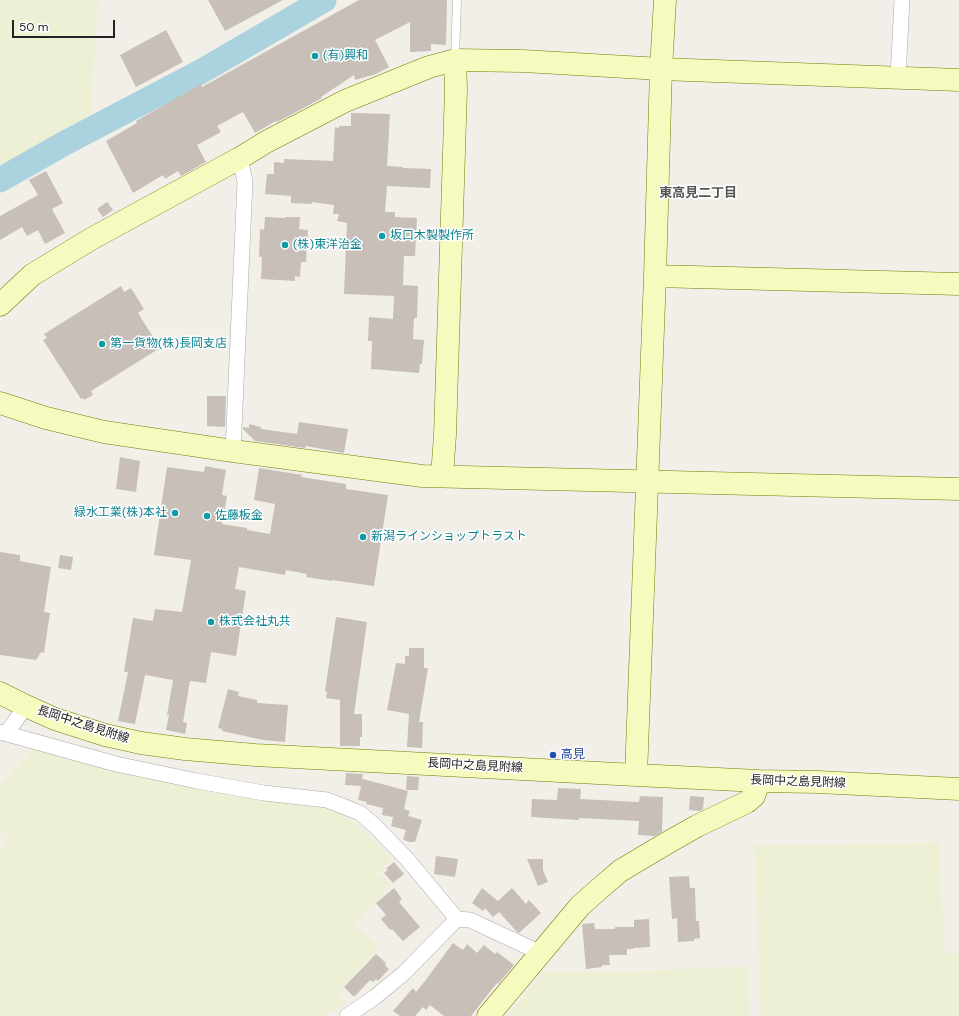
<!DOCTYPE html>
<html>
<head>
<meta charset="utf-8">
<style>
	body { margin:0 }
	#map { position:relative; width:959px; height:1016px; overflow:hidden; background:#f2efe9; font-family:"DM Sans",sans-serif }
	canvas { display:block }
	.scale { position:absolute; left:12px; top:20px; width:103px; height:18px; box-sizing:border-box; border:2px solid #222; border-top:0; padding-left:5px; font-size:12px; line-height:14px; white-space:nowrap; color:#222; -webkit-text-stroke:3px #fff; paint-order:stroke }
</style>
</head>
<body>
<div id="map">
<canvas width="959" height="1016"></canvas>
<div class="scale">50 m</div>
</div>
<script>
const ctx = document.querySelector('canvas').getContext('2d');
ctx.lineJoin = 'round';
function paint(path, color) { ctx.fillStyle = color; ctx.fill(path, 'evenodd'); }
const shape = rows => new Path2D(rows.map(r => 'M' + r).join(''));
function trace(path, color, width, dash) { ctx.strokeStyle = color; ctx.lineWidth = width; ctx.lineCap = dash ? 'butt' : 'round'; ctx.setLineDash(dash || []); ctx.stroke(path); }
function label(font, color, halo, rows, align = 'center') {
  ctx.font = font + ' "DM Sans","Noto Sans JP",sans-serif'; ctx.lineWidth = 3; ctx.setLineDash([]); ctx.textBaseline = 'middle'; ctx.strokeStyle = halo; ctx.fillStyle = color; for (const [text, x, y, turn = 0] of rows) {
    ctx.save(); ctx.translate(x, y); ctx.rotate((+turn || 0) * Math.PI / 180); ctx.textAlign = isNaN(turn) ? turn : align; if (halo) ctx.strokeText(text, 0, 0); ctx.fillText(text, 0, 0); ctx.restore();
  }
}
const farmland = shape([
	[0,0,98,0,91,117,0,168],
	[35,747,226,791,308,806,317,806,340,813,353,821,392,859,378,873,392,884,355,924,379,947,338,993,346,1003,325,1016,0,1016,0,850,10,839,0,829,0,784],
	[939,842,945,954,959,953,959,1016,761,1016,754,845,868,844],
	[749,966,750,1016,507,1016,544,972,639,971]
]);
const river = shape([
	[0,180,65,143,202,71,324,0]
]);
const building = shape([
	[208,0,283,0,225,31],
	[359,0,447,0,446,45,431,44,431,51,410,52,410,22,375,40,389,67,376,74,355,80,354,75,321,97,322,98,283,119,277,122,276,121,255,133,243,112,217,126,221,132,197,145,206,162,181,176,178,171,165,179,163,175,133,193,106,141,137,123,136,121,201,84,202,87],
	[166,30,183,62,136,87,120,55],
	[351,113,390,114,387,166,403,167,403,168,431,169,430,188,387,186,385,212,395,212,395,217,417,218,415,256,404,256,403,285,418,286,417,318,414,318,413,339,424,340,422,364,420,364,419,373,371,369,372,341,368,341,369,317,393,319,394,296,344,294,347,223,337,221,339,214,333,214,334,205,312,202,312,204,291,203,291,196,265,194,267,174,274,174,274,162,284,163,284,159,333,161,335,127,339,128,339,126,351,126],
	[46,171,63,203,52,209,65,233,45,244,38,230,27,236,22,227,0,240,0,216,38,195,29,180],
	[107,202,113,210,103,217,97,209],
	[265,217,285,218,285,217,300,217,299,229,308,230,306,262,301,262,300,277,295,276,295,281,261,279,262,257,259,257,260,229,264,230],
	[121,286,124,292,131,288,144,309,138,313,160,348,91,391,93,395,84,400,83,398,81,399,43,340,47,338,44,334],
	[207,396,226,396,225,427,207,426],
	[299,422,348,429,344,453,306,446,305,448,255,441,243,429,243,427,249,428,249,424,261,427,261,429,297,434],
	[120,457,140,461,136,492,116,489],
	[205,466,226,470,222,495,227,496,222,524,247,528,247,530,270,534,275,504,254,500,259,468,302,475,301,477,346,484,346,489,388,495,374,586,332,580,332,581,306,577,307,574,286,570,285,575,239,567,235,589,246,591,236,656,211,652,206,683,190,681,183,722,187,723,185,734,166,730,169,715,167,715,173,680,145,675,135,724,118,721,128,672,124,672,133,618,153,621,155,609,182,612,191,560,154,555,167,467,204,472],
	[0,552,20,555,20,561,51,567,44,612,50,613,44,653,41,652,36,660,0,655],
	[60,555,73,557,71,570,58,568],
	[336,617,367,622,354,714,362,714,362,737,360,737,360,746,340,746,340,700,326,698,327,692,325,691],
	[409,648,424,648,424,668,428,668,419,722,423,722,422,748,407,747,409,714,387,710,396,663,405,664,405,656,409,656],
	[228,689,239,692,238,696,257,700,257,703,288,705,285,742,263,740,222,731,222,729,218,728],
	[346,773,363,774,362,781,363,779,408,791,404,809,410,811,408,816,422,820,415,842,410,842,403,840,406,830,391,826,393,817,382,815,383,808,366,804,367,802,358,800,361,786,345,785],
	[407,776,419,777,418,790,406,790],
	[558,788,581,789,580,799,639,802,640,796,663,797,662,832,655,836,638,835,639,821,579,818,579,820,531,817,532,799,557,800],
	[690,796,704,797,703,809,700,811,689,810],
	[436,856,458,859,455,877,434,874],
	[527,859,543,859,543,870,548,882,538,886],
	[394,862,404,874,393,883,384,873,388,870,386,869],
	[689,876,690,888,695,888,696,921,699,921,700,938,694,939,694,941,678,942,677,918,672,919,669,877],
	[394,888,402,899,399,902,420,927,403,941,392,929,390,930,381,919,386,915,376,903],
	[482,888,498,901,512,888,526,904,529,900,541,913,519,933,517,932,499,912,493,917,485,908,483,911,472,903],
	[649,919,650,947,633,948,633,949,627,949,627,955,609,955,610,965,602,965,602,967,586,969,582,924,594,923,595,929,615,929,615,927,634,927,634,920],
	[453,943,463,950,467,944,477,953,484,945,495,954,497,952,514,965,498,984,497,983,471,1016,444,1016,430,1005,426,1010,423,1007,415,1016,400,1016,393,1011,413,988,416,992,425,981],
	[376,954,386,963,385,965,389,969,378,981,376,979,373,982,370,980,354,997,344,987]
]);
const lane = shape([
	[455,59,457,0]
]);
const street = shape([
	[898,78,902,0],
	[233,451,245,182,240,158],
	[0,732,116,764,197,781,264,793,327,800,345,807,360,813,375,826,407,859,457,919,470,920,541,953],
	[6,734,26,706],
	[347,1016,375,997,404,973,457,919]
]);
const secondary = shape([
	[655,276,959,284],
	[0,305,32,275,91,239,240,158,266,142,345,101,429,67,455,60,523,61,661,69,959,80],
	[0,403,46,418,104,432,233,451,422,476,959,489],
	[442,476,445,435,456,89,455,60],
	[0,693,26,706,55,719,105,735,141,743,185,749,255,755,636,775,759,781,818,782,959,789],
	[636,775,655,276,661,69,665,0],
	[488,1016,580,906,599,889,620,871,667,843,697,826,747,802,754,796,759,781]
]);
const markers = [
	[315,56,4,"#0f9aa8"],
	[382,236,4,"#0f9aa8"],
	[285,245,4,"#0f9aa8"],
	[102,344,4,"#0f9aa8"],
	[175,513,4,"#0f9aa8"],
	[207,516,4,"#0f9aa8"],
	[363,537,4,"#0f9aa8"],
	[211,622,4,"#0f9aa8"],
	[553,755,4,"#1a4fb4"]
];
const cultureNames = [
	["(有)興和",323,56],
	["坂口木製製作所",390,236],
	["(株)東洋治金",293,245],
	["第一貨物(株)長岡支店",110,344],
	["緑水工業(株)本社",167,513,"right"],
	["佐藤板金",215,516],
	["新潟ラインショップトラスト",371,537],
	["株式会社丸共",219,622]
];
const streetNames = [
	["長岡中之島見附線",83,725,18],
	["長岡中之島見附線",475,766,3],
	["長岡中之島見附線",798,782,2]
];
const transitNames = [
	["高見",561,755]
];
const neighbourhoodNames = [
	["東高見二丁目",698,194]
];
paint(farmland, '#eef0d5');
trace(river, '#aad3df', 25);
paint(building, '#c7bfb8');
trace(lane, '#a9a9a9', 9);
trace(street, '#a9a9a9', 16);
trace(secondary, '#707d05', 23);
trace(lane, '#fff', 8);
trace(street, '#fff', 15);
trace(secondary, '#f7fabf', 22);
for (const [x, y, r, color] of markers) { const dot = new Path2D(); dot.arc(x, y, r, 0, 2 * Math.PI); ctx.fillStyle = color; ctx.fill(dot); trace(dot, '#fff', 1.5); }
label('12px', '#0d838f', '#fff', cultureNames, 'left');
label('12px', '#222', '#fff', streetNames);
label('12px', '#164399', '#fff', transitNames, 'left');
label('bold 13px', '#555', '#fff', neighbourhoodNames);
</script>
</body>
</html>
